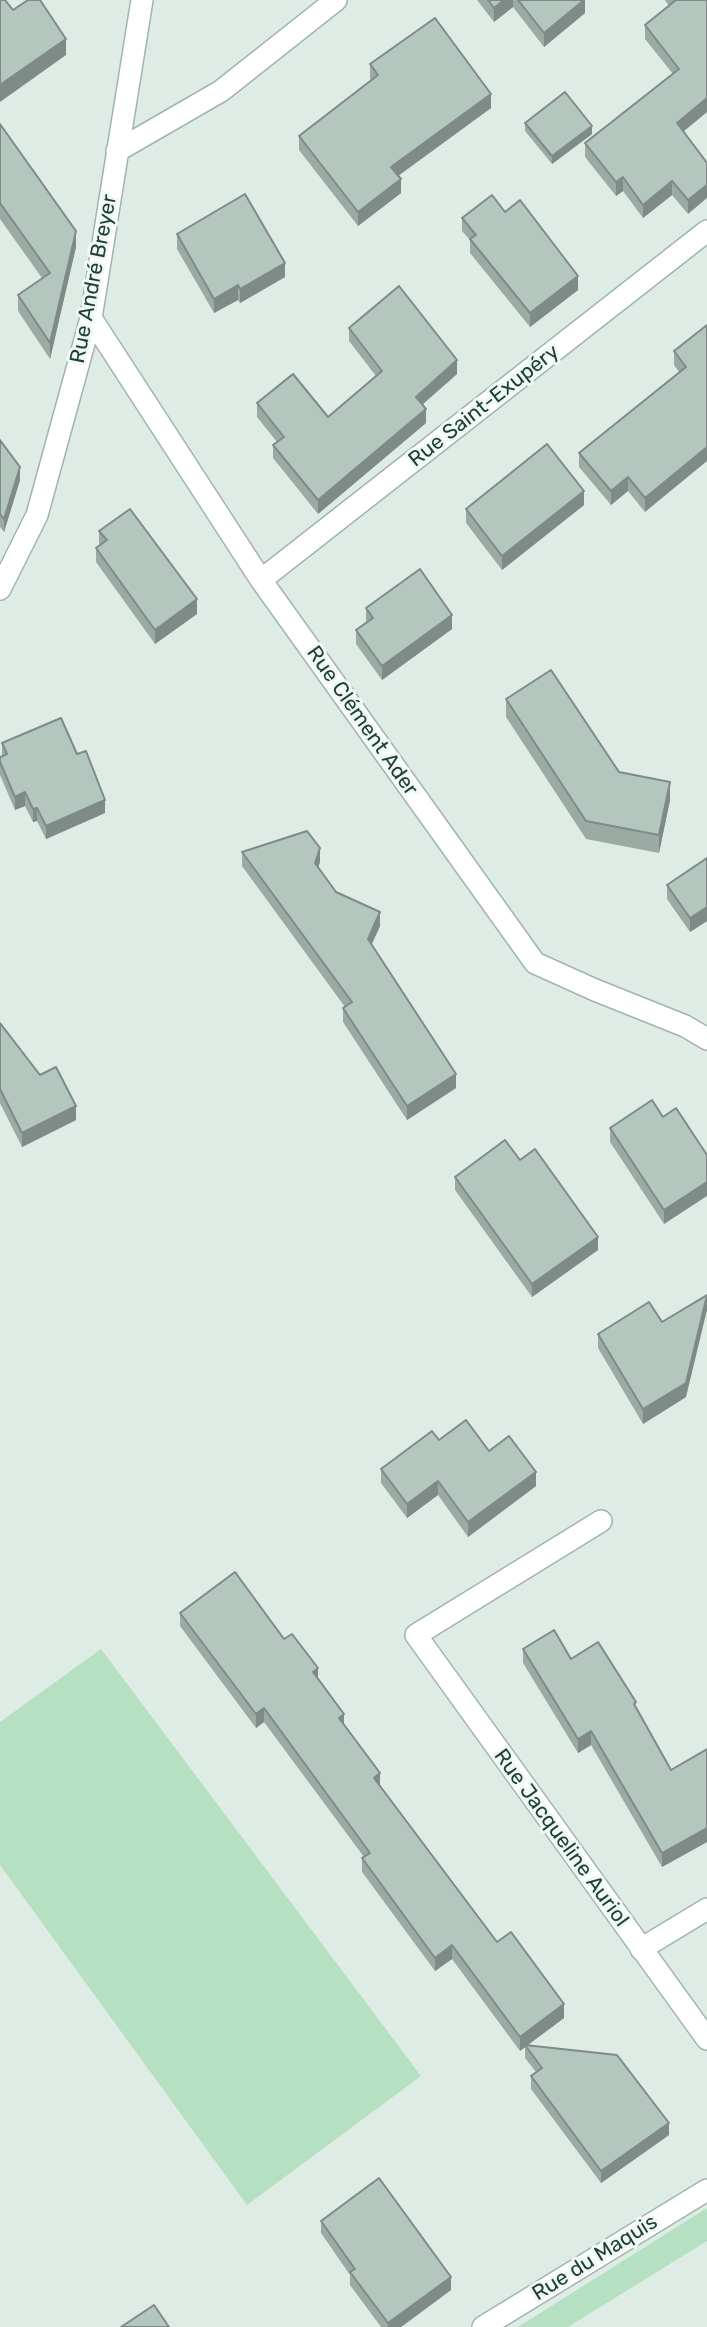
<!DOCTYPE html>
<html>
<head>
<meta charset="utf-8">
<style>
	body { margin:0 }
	canvas { display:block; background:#dfece6 }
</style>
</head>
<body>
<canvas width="707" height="2327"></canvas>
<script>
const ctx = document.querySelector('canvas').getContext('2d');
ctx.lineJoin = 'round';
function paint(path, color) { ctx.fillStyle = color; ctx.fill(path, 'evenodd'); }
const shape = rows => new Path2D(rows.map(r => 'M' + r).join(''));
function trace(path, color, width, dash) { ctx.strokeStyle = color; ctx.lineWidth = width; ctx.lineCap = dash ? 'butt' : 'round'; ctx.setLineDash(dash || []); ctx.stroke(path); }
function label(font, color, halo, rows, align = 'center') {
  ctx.font = font + ' Rubik,sans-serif'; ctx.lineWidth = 6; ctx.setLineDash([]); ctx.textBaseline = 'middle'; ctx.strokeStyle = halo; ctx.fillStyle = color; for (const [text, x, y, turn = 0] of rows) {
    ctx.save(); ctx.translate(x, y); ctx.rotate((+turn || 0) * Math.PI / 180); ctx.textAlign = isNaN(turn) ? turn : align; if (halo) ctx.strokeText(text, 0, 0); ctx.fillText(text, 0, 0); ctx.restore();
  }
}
const green = shape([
	[101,1649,421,2076,247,2205,0,1865,0,1722],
	[707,2208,707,2241,568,2327,518,2327]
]);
const minor = shape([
	[117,151,221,91,336,0],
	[91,318,261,580,535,963,595,990,685,1026,707,1039],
	[261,580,707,231],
	[0,589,37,515,91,318,142,0],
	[601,1521,416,1635,707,2039],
	[641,1949,707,1909],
	[483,2327,707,2190]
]);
const wall = shape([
	[477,0,585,0,585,13,544,47,513,7,494,22],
	[665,0,707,0,707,112,683,131,707,163,688,214,672,195,643,218,623,191,616,196,585,157,585,143,673,74,645,39,645,25,669,6],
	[370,64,491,108,398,176,401,193,358,226,299,150,299,136,371,80,370,78],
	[525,123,592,134,552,164,525,131],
	[0,124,76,247,50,359,18,311,18,295,42,278,0,219],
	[505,212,578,290,530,327,470,253,470,240,462,231,462,218],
	[177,234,285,277,240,303,238,300,214,313,177,249],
	[707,325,645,512,628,491,611,505,579,467,579,453,679,372,674,365,674,351],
	[349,328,457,374,422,405,426,423,318,514,273,458,273,445,277,442,257,417,257,403,328,417,376,376,349,341],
	[0,440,20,480,4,532,0,527],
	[584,505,502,570,466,523,466,509],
	[99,531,197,614,155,644,96,562,96,548,99,545],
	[366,608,452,629,382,680,356,644,356,630,366,622],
	[506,699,619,772,670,800,659,853,586,839,506,717],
	[2,743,77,754,105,813,46,839,37,821,33,822,25,806,15,810,0,775,0,757,2,756],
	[242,852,320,862,318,867,336,892,380,926,371,945,456,1088,407,1120,343,1022,343,1008,345,1007,242,866],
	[707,858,707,921,690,932,667,899,667,885],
	[0,1023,76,1120,22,1147,0,1103],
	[676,1108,664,1224,610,1142,610,1128,663,1117],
	[520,1160,598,1250,532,1297,455,1190,455,1177],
	[662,1322,686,1397,643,1424,598,1348,598,1334],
	[439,1440,489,1451,536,1486,468,1537,438,1495,407,1518,381,1483,381,1469],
	[180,1613,284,1639,318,1679,380,1787,497,1942,564,2018,527,2045,669,2135,601,2183,531,2089,531,2076,536,2072,525,2058,525,2046,520,2051,452,1959,435,1971,362,1872,362,1858,364,1857,264,1722,256,1728,180,1626],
	[523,1649,571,1659,636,1708,671,1770,707,1749,707,1842,662,1867,591,1745,578,1753,523,1663],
	[321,2221,451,2290,401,2327,381,2327,350,2285,350,2275,321,2233]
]);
const shadedWall = shape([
	[504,0,513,0,513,7,494,22,494,8],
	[584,0,585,0,585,13,544,47,544,33],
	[66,39,66,55,0,102,0,85],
	[491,94,491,108,391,181,391,167],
	[707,98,707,112,677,137,677,123],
	[592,126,592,134,552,164,552,156],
	[623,177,623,191,616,196,616,182],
	[401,179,401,193,358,226,358,212],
	[672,181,672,195,643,218,643,205],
	[707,185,707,198,688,214,688,200],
	[76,231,76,247,50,359,50,343],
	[285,263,285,277,240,303,240,289],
	[578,276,578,290,530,327,530,313],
	[238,285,238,300,214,313,214,299],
	[457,360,457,374,416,410,416,397],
	[426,409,426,423,318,514,318,500],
	[707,447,707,461,645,512,645,498],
	[20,467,20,480,4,532,4,519],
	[628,477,628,491,611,505,611,491],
	[584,491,584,505,502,570,502,556],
	[197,599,197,614,155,644,155,630],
	[452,615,452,629,382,680,382,666],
	[670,782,670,800,659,853,659,835],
	[25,792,25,806,15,810,15,797],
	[105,800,105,813,46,839,46,826],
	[37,808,37,821,33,822,33,809],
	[320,848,320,862,315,877,315,863],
	[707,907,707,921,690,932,690,918],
	[380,912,380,926,368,953,368,939],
	[456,1074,456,1088,407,1120,407,1106],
	[76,1106,76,1120,22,1147,22,1133],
	[707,1182,707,1196,664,1224,664,1210],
	[598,1237,598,1250,532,1297,532,1284],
	[707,1295,707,1310,686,1397,643,1424,643,1409],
	[536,1472,536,1486,468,1537,468,1522],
	[438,1481,438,1495,407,1518,407,1504],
	[318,1668,318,1682,313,1672],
	[264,1708,264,1722,256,1728,256,1714],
	[344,1714,344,1727,339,1718],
	[591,1731,591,1745,578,1753,578,1739],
	[380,1773,380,1787,374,1778],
	[707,1828,707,1842,662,1867,662,1853],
	[452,1945,452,1959,435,1971,435,1958],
	[564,2004,564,2018,520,2051,520,2037],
	[669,2123,669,2135,601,2183,601,2171],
	[451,2277,451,2290,401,2327,388,2327,388,2323]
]);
const building = shape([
	[0,0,5,0,13,10,28,0,40,0,66,39,0,85,0,0],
	[488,0,504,0,494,8,488,0],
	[518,0,584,0,544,33,518,0],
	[676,0,707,0,707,98,677,123,707,163,707,185,688,200,672,181,643,205,623,177,616,182,585,143,679,69,645,25,676,0],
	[435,18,491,94,391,167,401,179,358,212,299,136,378,75,370,64,435,18],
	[565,92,592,126,552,156,525,123,565,92],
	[0,124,76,231,50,343,18,295,50,273,0,203,0,124],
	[245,194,285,263,240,289,238,285,214,299,177,234,245,194],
	[492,195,505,212,520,200,578,276,530,313,470,239,476,235,462,218,492,195],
	[399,286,457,360,416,397,426,409,318,500,273,445,284,437,257,403,293,374,328,417,382,371,349,328,399,286],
	[707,325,707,447,645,498,628,477,611,491,579,453,686,367,674,351,707,325],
	[0,440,20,467,4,519,0,514,0,440],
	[547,444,584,491,502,556,466,509,547,444],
	[130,509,197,599,155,630,96,548,107,540,99,531,130,509],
	[420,569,452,615,382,666,356,630,373,618,366,608,420,569],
	[551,670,619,772,670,782,659,835,586,821,506,699,551,670],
	[61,718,77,754,86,751,105,800,46,826,37,808,33,809,25,792,15,797,0,762,0,757,7,754,2,743,61,718],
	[307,831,320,848,315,863,336,892,380,912,368,939,456,1074,407,1106,343,1008,352,1002,242,852,307,831],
	[707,858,707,907,690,918,667,885,707,858],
	[0,1023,40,1075,56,1067,76,1106,22,1133,0,1089,0,1023],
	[652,1100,663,1117,676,1108,707,1155,707,1182,664,1210,610,1128,652,1100],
	[505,1140,520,1160,535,1149,598,1237,532,1284,455,1177,505,1140],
	[707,1295,686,1383,643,1409,598,1334,649,1302,662,1322,707,1295],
	[466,1420,489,1451,509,1436,536,1472,468,1522,438,1481,407,1504,381,1469,432,1431,439,1440,466,1420],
	[235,1572,284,1639,292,1634,318,1668,313,1672,344,1714,339,1718,380,1773,374,1778,497,1942,511,1932,564,2004,520,2037,452,1945,435,1958,362,1858,370,1853,264,1708,256,1714,180,1613,235,1572],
	[554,1630,571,1659,598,1642,636,1702,634,1704,671,1770,707,1749,707,1828,662,1853,591,1731,578,1739,523,1649,554,1630],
	[525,2045,617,2055,669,2123,601,2171,531,2076,542,2068,525,2045],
	[379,2178,451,2277,388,2323,350,2272,355,2269,321,2221,379,2178],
	[154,2305,169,2327,121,2327,154,2305]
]);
const streetNames = [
	["Rue André Breyer",94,279,-79],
	["Rue Saint-Exupéry",484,406,-38],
	["Rue Clément Ader",362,721,55],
	["Rue Jacqueline Auriol",561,1838,54],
	["Rue du Maquis",595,2258,-32]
];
paint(green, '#b5e0c2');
trace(minor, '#a1b4ae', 24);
trace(minor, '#fff', 21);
paint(wall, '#9baba4');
paint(shadedWall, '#7e8b86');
paint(building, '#b4c7bf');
trace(building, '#7e8b86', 2);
label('21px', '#1e3e36', '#f0f8f4', streetNames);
</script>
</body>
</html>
